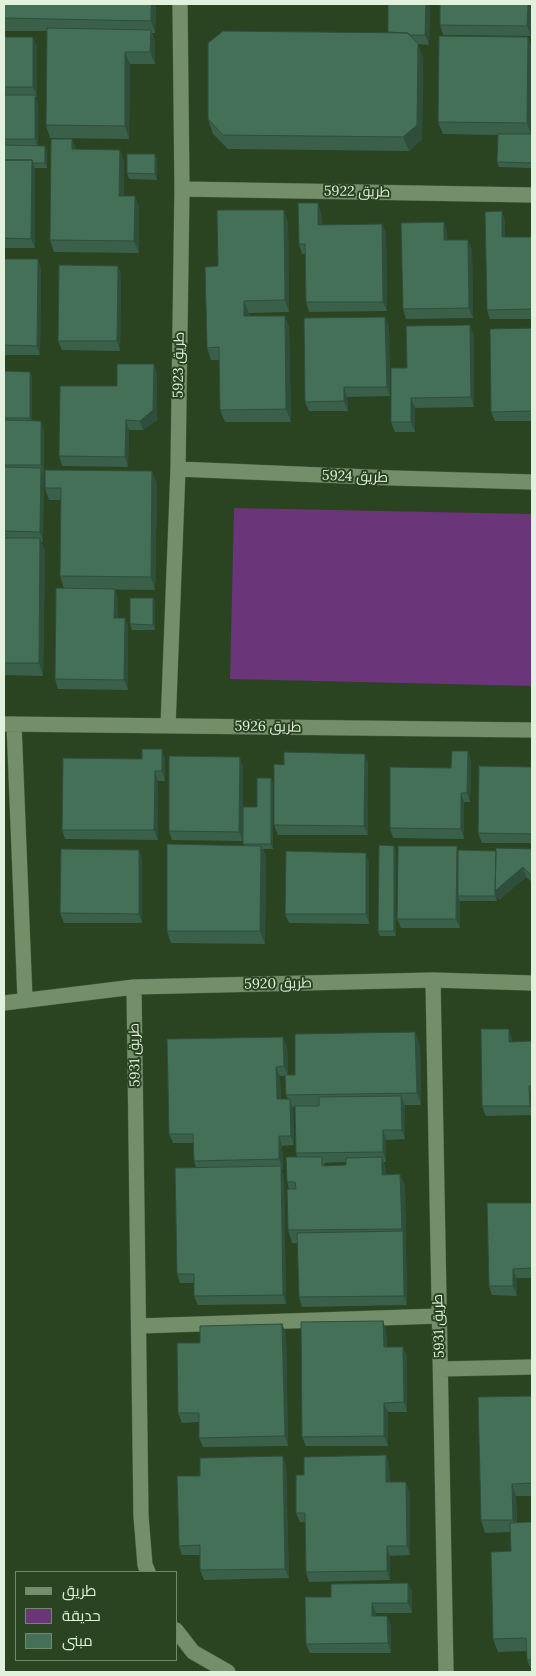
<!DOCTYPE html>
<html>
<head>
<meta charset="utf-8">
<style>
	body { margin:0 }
	#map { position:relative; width:536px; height:1676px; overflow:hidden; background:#2a4321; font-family:Lora,Cairo,serif }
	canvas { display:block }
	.frame { position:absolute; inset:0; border:5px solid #e1f1dc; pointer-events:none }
	.legend { position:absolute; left:15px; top:1571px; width:162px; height:90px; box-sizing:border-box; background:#2a4321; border:1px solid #73896c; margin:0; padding:6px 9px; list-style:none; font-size:15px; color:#e1f1dc }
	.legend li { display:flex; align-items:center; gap:10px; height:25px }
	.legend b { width:25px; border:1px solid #73896c }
</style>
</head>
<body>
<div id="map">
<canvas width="536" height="1676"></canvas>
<div class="frame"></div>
<ul class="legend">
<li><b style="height:6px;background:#728f69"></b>طريق</li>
<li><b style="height:14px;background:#6a3579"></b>حديقة</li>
<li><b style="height:14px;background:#437056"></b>مبنى</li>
</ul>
</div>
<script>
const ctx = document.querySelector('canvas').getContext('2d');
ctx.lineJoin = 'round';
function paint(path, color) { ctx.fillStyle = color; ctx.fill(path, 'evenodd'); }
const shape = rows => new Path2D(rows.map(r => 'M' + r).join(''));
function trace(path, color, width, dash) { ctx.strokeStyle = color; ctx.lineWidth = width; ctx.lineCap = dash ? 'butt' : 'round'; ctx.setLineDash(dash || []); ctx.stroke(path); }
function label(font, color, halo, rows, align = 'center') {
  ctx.font = font + ' Lora,Cairo,serif'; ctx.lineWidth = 4; ctx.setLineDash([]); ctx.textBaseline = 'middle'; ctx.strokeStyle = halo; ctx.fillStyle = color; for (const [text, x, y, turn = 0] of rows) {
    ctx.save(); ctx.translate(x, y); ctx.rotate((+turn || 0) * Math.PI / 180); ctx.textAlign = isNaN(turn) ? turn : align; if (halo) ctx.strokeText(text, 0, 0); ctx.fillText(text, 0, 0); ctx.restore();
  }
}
const green = shape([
	[234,508,532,514,532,686,230,679]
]);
const lane = shape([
	[139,1326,439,1316]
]);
const street = shape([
	[182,189,532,195],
	[178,469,393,478,532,482],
	[4,724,532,730],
	[14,724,25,999],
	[168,726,178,469,182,189,180,4],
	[433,980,446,1672],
	[134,987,141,1516,145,1565,148,1572],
	[4,1003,134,987,433,980,532,983],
	[441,1369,532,1367],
	[176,1630,193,1652,228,1672]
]);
const wall = shape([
	[4,4,156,4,155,33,152,33,155,42,155,64,130,64,129,139,50,138,46,125,47,31,4,31],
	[430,4,429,45,418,44,423,58,422,139,409,151,228,149,213,134,208,119,388,32],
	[531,4,531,36,443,35,440,25],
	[4,37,37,47,37,97,35,97,38,105,38,146,45,146,47,151,47,168,35,168,35,248,4,248],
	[528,37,532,49,531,134,532,134,532,168,499,167,497,162,498,135,443,134,438,122],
	[72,139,76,149,124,162,124,196,135,196,139,208,139,253,54,252,50,240],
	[155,154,157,160,157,180,129,179,127,173],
	[321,213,322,225,382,224,386,233,387,311,309,312,306,302,305,254,302,254,299,244],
	[505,221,505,237,532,237,532,319,490,319,487,310],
	[288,222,289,312,249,313,249,316,285,316,289,328,291,422,225,422,220,410,219,360,211,360,207,348],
	[444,222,447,232,447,240,472,249,473,318,406,319,403,309],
	[4,259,41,269,40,355,4,355],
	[118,266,121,275,120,351,62,350,58,341],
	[389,327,390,396,347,397,348,411,309,411,305,402],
	[532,328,532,421,495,421,491,412],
	[474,335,474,407,415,408,415,432,395,432,391,422,407,368],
	[154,364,157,374,157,420,143,430,129,430,128,467,62,466,59,456,117,386],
	[4,371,32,377,32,421,44,430,43,542,41,542,45,551,43,676,4,675],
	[157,484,155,590,64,589,60,576,61,500,49,500,45,488],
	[153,598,155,603,155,630,132,630,130,624],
	[118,599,118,618,125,618,128,627,128,690,58,689,55,679],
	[468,751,471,761,470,802,464,802,464,839,393,838,390,828],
	[165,759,165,781,158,781,158,840,65,839,62,830],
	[368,763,368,835,278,835,274,825,284,765],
	[243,767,243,807,257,807,271,778,273,783,273,849,263,849,266,858,265,944,171,943,167,931,244,845,243,841,172,840,169,831],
	[532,767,532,843,482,843,478,833],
	[394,846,396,851,396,936,380,936,378,931],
	[532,849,532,882,526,877,499,900,497,896,497,901,460,901,460,928,401,928,397,919,458,850,496,851],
	[139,850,142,860,142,923,64,923,60,913],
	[369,862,369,924,289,923,285,914],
	[512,1039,512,1042,532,1041,532,1115,486,1116,482,1106],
	[420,1044,421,1105,405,1105,405,1139,386,1140,386,1162,383,1162,386,1169,386,1175,400,1174,405,1187,407,1305,302,1307,299,1297,298,1243,292,1243,288,1230,289,1189,287,1182,297,1157,296,1153,295,1107,293,1107,294,1145,282,1146,283,1169,281,1169,284,1176,286,1304,198,1305,194,1296,194,1283,180,1283,177,1274,196,1168,194,1161,193,1143,173,1143,169,1134,287,1047,288,1075,295,1075],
	[280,1076,285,1076,286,1095,288,1099,281,1099],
	[346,1162,346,1165,325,1166,324,1163],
	[532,1203,532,1278,517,1278,517,1296,492,1295,489,1286],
	[383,1321,386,1331,387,1347,403,1347,407,1357,407,1412,388,1412,388,1446,306,1446,302,1437],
	[282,1324,286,1334,288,1446,203,1447,199,1438,199,1422,182,1423,178,1413,200,1343],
	[532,1396,532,1496,516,1496,517,1522,532,1522,532,1672,527,1660,527,1651,498,1652,493,1639,511,1551,510,1532,485,1533,481,1520],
	[386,1455,389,1465,390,1482,410,1492,410,1555,390,1556,390,1580,309,1582,306,1572,305,1522,300,1522,296,1513,304,1475],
	[286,1466,289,1578,204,1580,200,1570,200,1555,182,1555,179,1546,200,1476],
	[408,1583,412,1592,412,1613,376,1613,376,1616,391,1625,391,1653,310,1653,306,1644,331,1597]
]);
const shadedWall = shape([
	[151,4,156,4,155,33,151,21],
	[426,4,430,4,429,45,425,35],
	[528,4,531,4,531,36,527,26],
	[151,30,155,42,155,64,150,52],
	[33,37,37,47,37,97,33,87],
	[528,37,532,49,531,135,527,123],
	[418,44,423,58,422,139,409,151,403,137],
	[125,52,130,64,129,139,125,126],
	[35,95,38,105,38,149,35,139],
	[72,139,77,152,72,149],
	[45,146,47,151,47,168,45,163],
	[120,150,124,162,124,208,119,196],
	[155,154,157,160,157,180,155,174],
	[32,160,35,169,35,248,31,239],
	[135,196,139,208,139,253,134,241],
	[318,203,321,213,322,234,318,225],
	[284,210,288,222,289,312,285,300],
	[502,211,505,221,505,247,502,237],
	[444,222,447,232,448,249,444,240],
	[382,224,386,233,387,311,383,302],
	[468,240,472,249,473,318,469,308],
	[38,259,41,269,40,355,37,346],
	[118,266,121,275,120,351,117,341],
	[244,301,249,313,249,328,244,316],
	[285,316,289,328,291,422,286,409],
	[385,317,389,327,390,396,387,387],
	[470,325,474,335,474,407,471,397],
	[154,364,157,374,157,420,143,430,140,421],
	[30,372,32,377,32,424,30,418],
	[344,387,347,397,348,411,344,401],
	[411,398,415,408,415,432,411,422],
	[126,420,129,430,128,467,125,457],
	[41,421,44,430,44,475,41,465],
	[41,468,44,477,43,542,40,532],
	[152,471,157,484,155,590,151,577],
	[40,538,45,551,43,676,39,663],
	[115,589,118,599,118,628,114,618],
	[153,598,155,603,155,630,153,625],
	[125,618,128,627,128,690,124,680],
	[162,749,165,759,165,781,162,771],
	[468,751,471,761,470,802,467,793],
	[365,754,368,763,368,835,364,826],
	[240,757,243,767,243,841,239,832],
	[155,771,158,781,158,840,154,830],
	[271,778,273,783,273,849,271,844],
	[461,793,464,802,464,839,461,829],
	[261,846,266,858,265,944,260,931],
	[394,846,396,851,396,936,394,931],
	[457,846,460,856,458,896,460,901,460,928,456,919],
	[139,850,142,860,142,923,139,914],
	[496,851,523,867,526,877,499,900,497,896,497,901,495,896],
	[366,853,369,862,369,924,366,914],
	[509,1029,512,1039,513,1051,509,1042],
	[415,1032,420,1044,421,1105,417,1093],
	[283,1037,287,1047,288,1076,284,1066],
	[276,1067,280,1076,281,1109,277,1099],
	[529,1086,532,1095,532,1113,530,1106],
	[401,1096,405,1106,405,1139,402,1130],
	[290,1099,293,1109,294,1145,291,1136],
	[383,1130,386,1140,386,1162,383,1152],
	[279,1136,282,1146,283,1169,279,1159],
	[382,1157,386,1169,387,1188,382,1175],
	[281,1166,284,1176,286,1304,283,1295],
	[400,1174,405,1187,407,1305,404,1296,403,1231,402,1229],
	[513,1269,517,1278,517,1296,513,1286],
	[383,1321,386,1331,387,1357,384,1347],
	[282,1324,286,1334,288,1446,285,1436],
	[403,1347,407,1357,407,1412,404,1402],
	[384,1403,388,1412,388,1446,384,1436],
	[386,1455,389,1465,390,1492,386,1482],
	[283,1456,286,1466,289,1578,285,1569],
	[406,1482,410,1492,410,1555,407,1546],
	[512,1484,516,1496,517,1532,513,1520],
	[387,1546,390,1556,390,1580,387,1571],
	[408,1583,412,1592,412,1613,408,1603],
	[372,1603,376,1613,376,1625,372,1616],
	[387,1616,391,1625,391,1653,388,1643]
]);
const building = shape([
	[4,4,151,4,151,21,4,18,4,4],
	[388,4,426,4,425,35,409,35,408,33,388,32,388,4],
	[440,4,528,4,527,26,440,25,440,4],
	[47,28,151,30,150,52,125,52,125,126,46,125,47,28],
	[223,31,408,33,418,44,417,125,403,137,223,135,208,119,208,43,223,31],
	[439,36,528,37,527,123,438,122,439,36],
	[4,37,33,37,33,87,4,87,4,37],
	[4,95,35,95,35,139,4,139,4,95],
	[498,134,532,134,532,163,497,162,498,134],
	[51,139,72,139,72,149,120,150,119,196,135,196,134,241,50,240,51,139],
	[4,145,45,146,45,163,33,163,32,160,4,160,4,145],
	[127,154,155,154,155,174,127,173,127,154],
	[4,160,32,160,31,239,4,238,4,160],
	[298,203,318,203,318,225,382,224,383,302,306,302,305,244,299,244,298,203],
	[217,210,284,210,285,300,244,301,244,316,285,316,286,409,220,410,219,347,207,348,205,267,218,266,217,210],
	[502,211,502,237,532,237,532,309,487,310,485,212,502,211],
	[444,222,444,240,468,240,469,308,403,309,401,223,444,222],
	[4,259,38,259,37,346,4,345,4,259],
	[59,265,118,266,117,341,58,341,59,265],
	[385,317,387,387,344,387,344,401,305,402,304,318,385,317],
	[470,325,471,397,411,398,411,422,391,422,391,368,407,368,406,326,470,325],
	[532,328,532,411,491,412,490,329,532,328],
	[117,364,154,364,153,410,140,421,126,420,125,457,59,456,60,386,117,386,117,364],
	[4,371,30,372,30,418,4,418,4,371],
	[4,420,41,421,41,465,4,465,4,420],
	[4,467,41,468,40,532,4,531,4,467],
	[45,470,152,471,151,577,60,576,61,488,45,488,45,470],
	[4,538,40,538,39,663,4,663,4,538],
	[56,588,115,589,114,618,125,618,124,680,55,679,56,588],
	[130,598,153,598,153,625,130,624,130,598],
	[142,749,162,749,162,771,155,771,154,830,62,830,63,758,142,759,142,749],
	[452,751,468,751,467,793,461,793,461,829,390,828,390,767,451,768,452,751],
	[284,752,365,754,364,826,274,825,274,764,284,765,284,752],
	[169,756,240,757,239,832,169,831,169,756],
	[479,766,532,767,532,834,478,833,479,766],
	[257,778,271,778,271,844,243,844,243,807,257,807,257,778],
	[167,844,261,846,260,931,167,931,167,844],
	[379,845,394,846,394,931,378,931,379,845],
	[398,846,457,846,456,919,397,919,398,846],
	[496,848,532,849,532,876,523,867,495,891,496,848],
	[61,849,139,850,139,914,60,913,61,849],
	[458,850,496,851,495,896,458,896,458,850],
	[286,851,366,853,366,914,285,914,286,851],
	[481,1029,509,1029,509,1042,532,1041,532,1086,529,1086,530,1106,482,1106,481,1029],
	[415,1032,417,1093,286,1095,285,1075,295,1075,295,1034,415,1032],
	[283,1037,284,1066,276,1067,277,1099,290,1099,291,1136,279,1136,279,1159,194,1161,193,1134,169,1134,167,1039,283,1037],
	[401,1096,402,1130,383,1130,383,1152,296,1153,295,1106,319,1106,319,1097,401,1096],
	[286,1157,322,1157,322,1166,346,1165,346,1158,382,1157,382,1175,400,1174,402,1229,288,1230,287,1189,296,1189,295,1182,287,1182,286,1157],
	[281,1166,283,1295,194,1296,194,1274,177,1274,175,1168,281,1166],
	[487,1203,532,1203,532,1268,513,1269,513,1286,489,1286,487,1203],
	[403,1231,404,1296,299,1297,297,1233,403,1231],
	[383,1321,384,1347,403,1347,404,1402,384,1403,384,1436,302,1437,301,1322,383,1321],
	[282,1324,285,1436,199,1438,199,1413,178,1413,177,1343,200,1343,200,1326,282,1324],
	[532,1396,532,1483,512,1484,513,1520,481,1520,478,1397,532,1396],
	[386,1455,386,1482,406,1482,407,1546,387,1546,387,1571,306,1572,305,1513,296,1513,296,1475,304,1475,304,1457,386,1455],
	[283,1456,285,1569,200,1570,200,1545,179,1546,177,1476,200,1476,200,1458,283,1456],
	[532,1522,532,1660,527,1660,526,1638,493,1639,491,1552,511,1551,510,1523,532,1522],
	[408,1583,408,1603,372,1603,372,1616,387,1616,388,1643,306,1644,305,1597,331,1597,331,1584,408,1583]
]);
const streetNames = [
	["طريق 5922",357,192,1],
	["طريق 5923",179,365,-89],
	["طريق 5924",355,477,2],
	["طريق 5926",268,727,1],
	["طريق 5920",278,984,-1],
	["طريق 5931",135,1055,-91],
	["طريق 5931",439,1326,-92]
];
paint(green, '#6a3579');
trace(lane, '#475d3f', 16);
trace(street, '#475d3f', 16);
trace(lane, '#728f69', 15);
trace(street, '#728f69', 15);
paint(wall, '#3a604a');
paint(shadedWall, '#2f4e3c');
paint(building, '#437056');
trace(building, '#2f4e3c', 1);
label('14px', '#e1f1dc', '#2a4321', streetNames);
</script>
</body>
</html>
